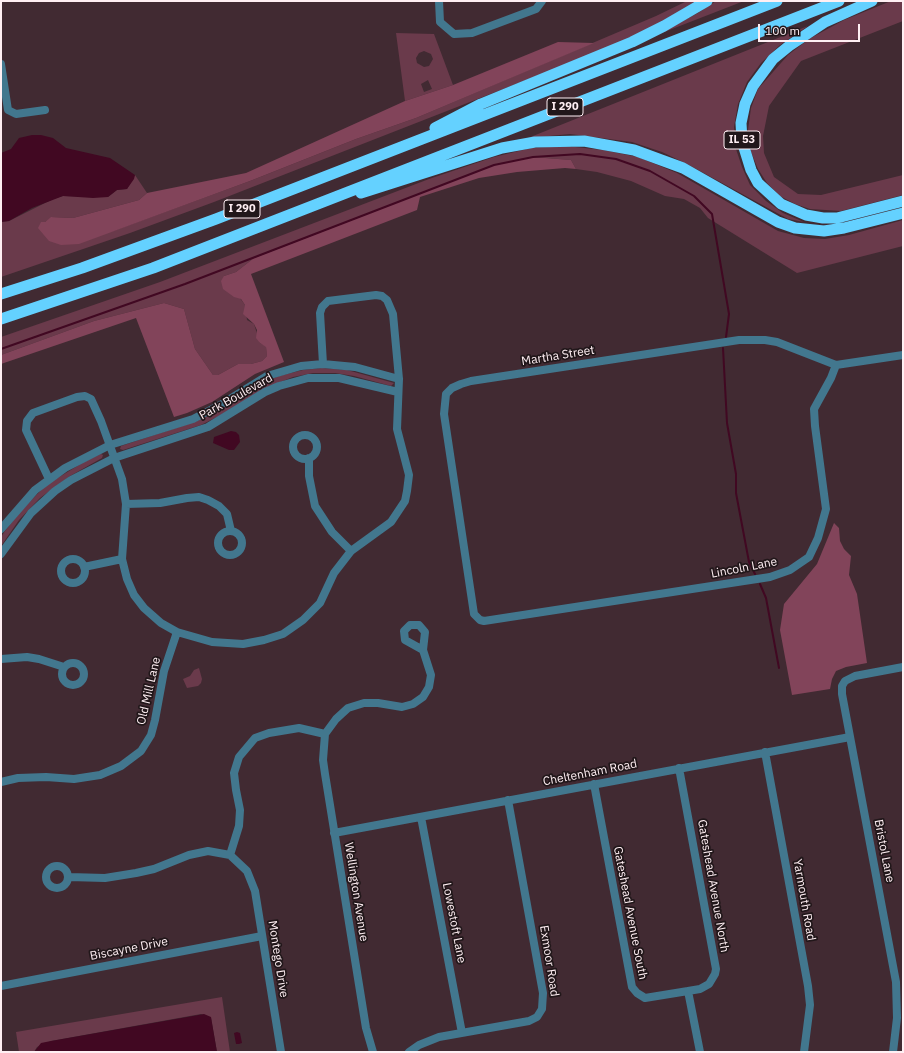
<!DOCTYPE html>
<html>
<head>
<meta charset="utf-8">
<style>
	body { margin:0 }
	#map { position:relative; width:904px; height:1053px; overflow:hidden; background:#412a32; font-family:"IBM Plex Sans",sans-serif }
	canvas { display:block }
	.frame { position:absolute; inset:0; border:2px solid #ffeff3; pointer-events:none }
	.scale { position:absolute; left:758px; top:24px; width:102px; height:18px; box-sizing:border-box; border:2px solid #ffeff3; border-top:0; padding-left:5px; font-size:12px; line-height:14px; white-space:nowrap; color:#ffeff3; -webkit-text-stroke:3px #21171a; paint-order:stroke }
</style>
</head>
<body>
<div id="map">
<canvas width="904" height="1053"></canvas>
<div class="frame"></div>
<div class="scale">100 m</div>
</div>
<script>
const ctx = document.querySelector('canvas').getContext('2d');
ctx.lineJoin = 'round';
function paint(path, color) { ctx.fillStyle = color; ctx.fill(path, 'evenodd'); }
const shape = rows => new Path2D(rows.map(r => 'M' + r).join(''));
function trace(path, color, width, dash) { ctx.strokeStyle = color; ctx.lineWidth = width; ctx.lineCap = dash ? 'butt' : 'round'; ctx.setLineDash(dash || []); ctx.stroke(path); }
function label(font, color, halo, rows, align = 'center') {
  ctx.font = font + ' "IBM Plex Sans",sans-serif'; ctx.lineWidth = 3.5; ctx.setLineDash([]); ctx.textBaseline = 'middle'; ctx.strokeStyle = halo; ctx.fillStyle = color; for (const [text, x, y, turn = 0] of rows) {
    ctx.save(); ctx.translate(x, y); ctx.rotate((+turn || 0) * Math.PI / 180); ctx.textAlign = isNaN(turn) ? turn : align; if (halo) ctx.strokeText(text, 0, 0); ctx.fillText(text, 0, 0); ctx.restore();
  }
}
const green = shape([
	[687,1,698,1,641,33,580,59,214,202,130,233,1,277,1,222,9,221,53,199,63,196,108,197,117,190,127,189,135,175,147,193,139,200,73,218,52,217,45,222,113,231,250,181,356,139,416,118,656,16],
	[716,1,744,1,654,36,698,13],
	[891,1,903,1,903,21,801,61,769,106,763,136,764,153,774,177,798,194,821,195,903,175,903,195,841,211,810,209,795,204,780,196,767,183,758,169,751,152,748,130,751,108,758,89,788,55,809,39,844,20],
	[808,26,780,45,761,63,747,82,738,104,734,127,736,149,742,167,750,185,766,201,783,213,804,222,788,219,689,165,662,152,632,142,570,134,528,138],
	[396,33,434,34,453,85,405,101],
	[424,51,431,54,433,59,429,66,424,67,417,63,416,58,419,53],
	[428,80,432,89,424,92,421,84],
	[566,146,603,150,638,157,677,173,778,231,804,238,825,239,849,235,903,220,903,246,797,273,708,218,700,208,684,199,665,196,631,181,597,172,576,169,571,160,533,157,494,165,254,258,236,272,224,276,245,305,247,320,254,324,260,343,266,346,267,356,262,361,251,364,238,364,218,375,213,375,195,349,184,309,164,303,94,321,1,355,1,337,160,282,429,179,494,157,531,148],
	[322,368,347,370,394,383,391,386,354,376,335,373,313,373,293,377,265,388,219,416,201,425,123,450,120,449,121,446,197,421,223,408,264,382,279,376,303,370],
	[101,454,103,455,102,458,70,476,40,498,19,520,1,546,1,537,5,531,19,513,46,485,84,462],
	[199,668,202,679,201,683,198,686,187,688,183,679,190,676,194,670],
	[222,997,230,1052,217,1052,211,1018,201,1014,51,1041,37,1047,34,1052,19,1052,16,1032]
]);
const forest = shape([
	[558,42,594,43,416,118,356,139,250,181,79,244,61,245,49,241,38,228,41,222,45,222,51,217,73,218,139,200,147,193,246,173,405,101,453,85],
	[533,157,571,160,576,169,565,168,517,172,479,178,420,197,417,210,251,274,284,362,255,374,212,402,187,413,174,417,136,318,1,364,1,355,94,321,164,303,184,309,195,349,213,375,218,375,238,364,251,364,262,361,267,356,266,347,260,343,256,338,257,330,254,324,243,314,245,305,241,299,234,297,223,289,221,281,224,276,236,272,254,258,494,165],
	[834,523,839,528,840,541,844,549,851,556,849,575,857,594,867,663,846,667,836,671,832,679,830,689,792,695,780,630,784,604,817,564]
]);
const water = shape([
	[32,135,41,135,53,138,66,148,110,158,135,175,134,179,127,189,117,190,108,197,93,198,63,196,32,208,9,221,1,222,1,153,11,149,19,138],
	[231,431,236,432,239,435,240,442,234,450,229,450,213,443,214,437],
	[204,1014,211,1017,217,1052,34,1052,41,1043,51,1041],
	[237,1032,240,1033,242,1043,239,1044,236,1044,234,1033]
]);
const stream = shape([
	[723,348,727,423,736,474,736,493,749,562,755,574],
	[1,349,185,284,494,165,533,157,580,154,616,159,650,171,694,196,712,214,729,314,726,337],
	[760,584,766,598,779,668]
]);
const minor = shape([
	[439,1,440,22,454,34,472,33,536,9,542,1],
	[1,64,8,110,16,114,45,110],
	[836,365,831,378,814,409,815,426,826,509,818,538,809,557,790,570,770,577,484,621,480,620,474,614,444,414,446,394,452,388,461,384,471,381,739,340,765,340,777,342,836,365,903,355],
	'293 447a12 12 0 1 1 24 0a12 12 0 1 1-24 0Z',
	[309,458,309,476,315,506,332,532,351,551],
	[49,479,26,430,27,421,33,413,77,397,85,396,91,399,101,421,122,479,126,504,122,559,127,579,134,595,144,608,161,623,177,632,212,642,243,644,264,640,283,634,303,620,320,603,334,573,351,551,391,522,405,501,407,491,409,475,397,429,399,379,393,314,387,300,382,296,376,295,328,301,322,307,320,313,323,364],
	[126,504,160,503,187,498,199,497,208,500,219,506,227,514,231,531],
	[1,529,35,490,65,468,110,445,193,419,222,404,267,376,301,366,323,364,355,367,399,379],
	'218 543a12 12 0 1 1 24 0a12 12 0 1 1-24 0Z',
	[1,554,31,513,55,491,71,480,114,458,208,427,265,392,279,386,308,378,339,378,398,392],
	'61 571a12 12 0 1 1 24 0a12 12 0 1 1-24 0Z',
	[84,567,122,559],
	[1,659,27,657,39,659,64,667],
	'62 674a11 11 0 1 1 22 0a11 11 0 1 1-22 0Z',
	[325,734,323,760,325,774,366,1028,373,1052],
	[325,734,336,719,348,708,364,703,378,703,402,707,413,704,423,697,429,687,431,675,423,650,425,632,419,625,410,625,404,631,405,640,423,650],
	[765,752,808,986,810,1005,804,1052],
	[1,782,18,778,46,777,74,779,100,775,121,766,141,751,151,735,155,720,164,671,177,632],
	[594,784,632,987,637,993,645,998,688,991,700,989,709,984,715,974,716,969,679,768],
	[421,817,462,1033],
	[334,833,850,737],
	'46 877a11 11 0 1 1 22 0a11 11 0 1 1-22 0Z',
	[69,877,105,878,136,873,154,869,189,855,208,851,230,855],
	[1,986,262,936],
	[688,991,700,1052],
	[281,1052,255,891,247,871,230,855,239,826,240,810,236,790,234,773,239,757,255,738,269,733,299,728,325,734],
	[409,1052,419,1045,439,1037,529,1021,537,1017,542,1009,543,993,508,800],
	[893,1052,897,1018,896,982,842,694,842,686,845,681,855,676,903,667]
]);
const highway = shape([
	[872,1,825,22,789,46,773,59,753,86,745,104,741,123,742,141,751,170,758,183,781,204,806,215,823,218,837,218,903,201],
	[435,128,481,104,632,42,664,26,707,1],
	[361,193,502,148,535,142,584,141,634,150,683,168,778,222,795,228,824,231,844,228,903,213],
	[1,294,82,268,216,219,777,1],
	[1,319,153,268,839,1]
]);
const shields = [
	[565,107,36],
	[742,140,36],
	[242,209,36]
];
const shieldNames = [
	["I 290",565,107],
	["IL 53",742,140],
	["I 290",242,209]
];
const streetNames = [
	["Martha Street",558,356,-9],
	["Park Boulevard",236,397,-29],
	["Lincoln Lane",744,568,-11],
	["Old Mill Lane",149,691,-77],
	["Cheltenham Road",590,773,-11],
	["Bristol Lane",884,851,79],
	["Gateshead Avenue North",713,886,80],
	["Wellington Avenue",356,892,81],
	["Yarmouth Road",804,900,80],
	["Gateshead Avenue South",630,913,79],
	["Lowestoft Lane",454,923,79],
	["Biscayne Drive",129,949,-11],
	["Montego Drive",278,959,81],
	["Exmoor Road",549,961,81]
];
paint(green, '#6a3a4b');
paint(forest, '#82445a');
paint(water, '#410822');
trace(stream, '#410822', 2);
trace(minor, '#42778e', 8);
trace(highway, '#64d1ff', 11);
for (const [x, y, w] of shields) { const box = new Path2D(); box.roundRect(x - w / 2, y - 9, w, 18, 3); ctx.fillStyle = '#21171a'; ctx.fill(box); trace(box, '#ffeff3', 1); }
label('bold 11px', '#ffeff3', null, shieldNames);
label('12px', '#ffeff3', '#21171a', streetNames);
</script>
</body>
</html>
